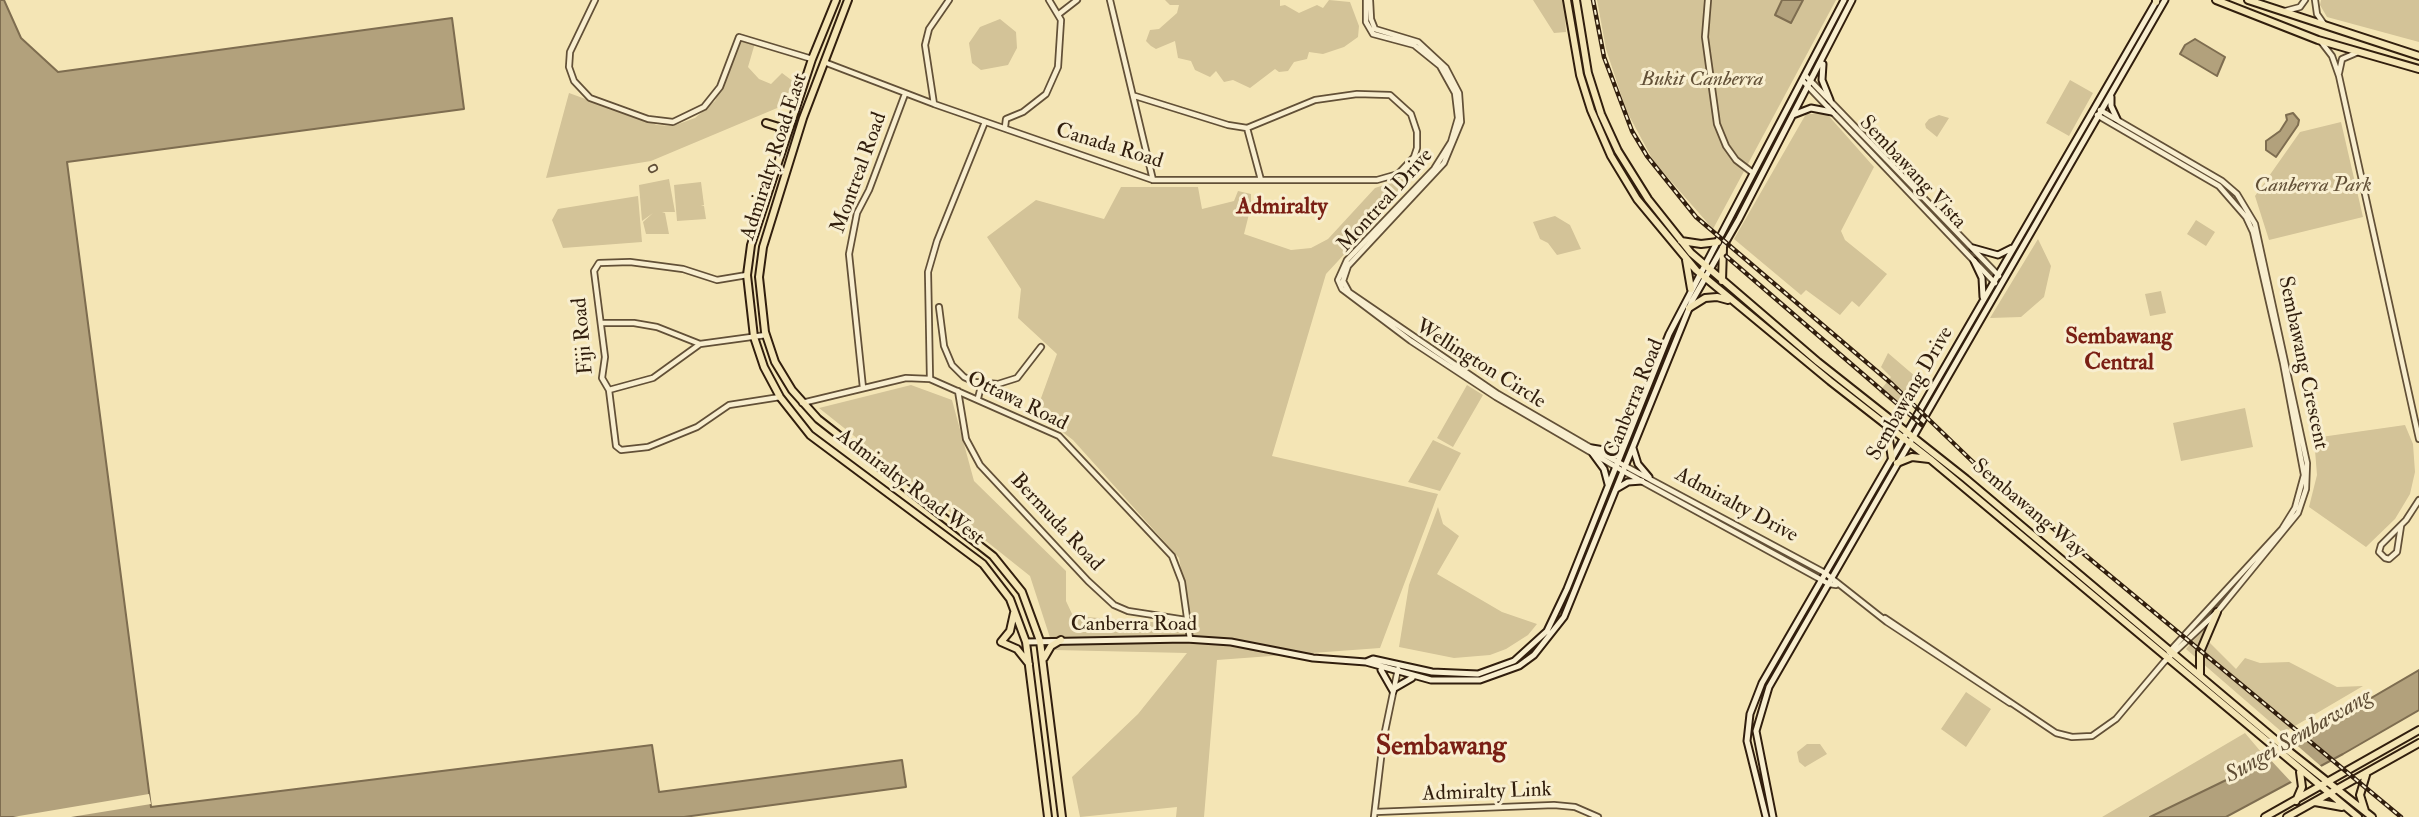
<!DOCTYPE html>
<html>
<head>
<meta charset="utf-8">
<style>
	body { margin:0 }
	canvas { display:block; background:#f4e5b5 }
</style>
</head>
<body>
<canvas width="2419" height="817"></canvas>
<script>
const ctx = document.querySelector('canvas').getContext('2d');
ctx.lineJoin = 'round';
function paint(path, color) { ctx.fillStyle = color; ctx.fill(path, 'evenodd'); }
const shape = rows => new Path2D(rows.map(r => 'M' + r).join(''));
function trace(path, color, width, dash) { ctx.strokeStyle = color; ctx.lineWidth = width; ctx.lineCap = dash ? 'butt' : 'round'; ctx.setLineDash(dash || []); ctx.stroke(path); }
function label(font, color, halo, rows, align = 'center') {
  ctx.font = font + ' "IM FELL Double Pica",serif'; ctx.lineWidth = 6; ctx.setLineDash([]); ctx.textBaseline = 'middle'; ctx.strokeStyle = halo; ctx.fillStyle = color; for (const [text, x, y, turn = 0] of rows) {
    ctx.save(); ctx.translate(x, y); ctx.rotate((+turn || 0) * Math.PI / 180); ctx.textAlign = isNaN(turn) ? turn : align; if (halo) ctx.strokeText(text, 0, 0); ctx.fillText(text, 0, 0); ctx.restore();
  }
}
const green = shape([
	[1165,0,1280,0,1280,6,1285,5,1299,13,1317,5,1323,8,1329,0,1350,2,1359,26,1358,37,1344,47,1323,54,1309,52,1307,59,1294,62,1288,71,1279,72,1275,69,1250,88,1233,80,1224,82,1216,71,1210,77,1195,70,1191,61,1178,58,1175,41,1156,49,1151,46,1146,41,1150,30,1159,29,1177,13,1179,5,1170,5],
	[1533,0,1564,0,1566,32,1554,33],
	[1597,0,1836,0,1713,229,1654,162,1626,110,1606,49],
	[2321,0,2419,0,2419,42,2327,17,2320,5],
	[1000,19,1016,32,1017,48,1008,65,981,70,972,63,969,43,980,27],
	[742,37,755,43,748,67,759,79,771,84,782,73,794,82,782,106,651,161,546,178,569,93,657,125,673,126,695,118,715,101],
	[2070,80,2093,93,2069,136,2046,123],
	[1806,114,1827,114,1874,167,1841,231,1845,240,1887,274,1859,307,1852,301,1840,315,1806,290,1801,295,1734,239],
	[1939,115,1949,118,1937,137,1926,128,1925,124,1929,119],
	[2341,122,2363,217,2269,240,2255,196,2300,132],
	[669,179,675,212,662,212,665,213,669,234,646,234,643,222,653,213,642,221,639,185],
	[1402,179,1411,182,1326,274,1272,456,1438,494,1380,648,1217,660,1204,817,1176,817,1177,807,1080,817,1072,777,1138,714,1187,653,1054,650,1030,576,819,408,911,385,952,400,974,481,1066,571,1066,601,1073,616,1191,625,1179,558,1073,440,1036,412,1057,354,1018,318,1021,289,987,237,1036,200,1104,219,1121,187,1198,187,1202,209,1234,201,1238,191,1251,194,1251,206,1244,234,1291,250,1311,248,1328,239,1375,188],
	[701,182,704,205,701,205,704,206,706,219,677,221,674,185],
	[638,196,642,242,563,248,552,220,558,209],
	[1555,216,1570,225,1581,249,1557,255,1548,243,1540,239,1533,222],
	[2196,220,2215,232,2206,246,2187,234],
	[2038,239,2051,266,2044,297,2021,317,1990,318],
	[2161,291,2166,313,2150,316,2145,294],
	[1888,353,1923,383,1905,413,1879,392,1891,377,1881,367],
	[1467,385,1483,395,1453,447,1437,438],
	[2245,408,2253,447,2181,461,2173,423],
	[2405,425,2413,444,2415,472,2410,494,2395,519,2366,547,2309,507,2317,475,2314,438],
	[1433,440,1461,453,1440,491,1408,482],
	[1438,507,1443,524,1459,536,1437,574,1502,612,1537,624,1528,635,1506,649,1490,655,1454,658,1399,647,1409,585],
	[2209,622,2207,640,2236,669,2245,658,2260,663,2289,662,2337,687,2363,686,2283,733,2186,649],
	[1966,692,1991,709,1966,747,1941,729],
	[2245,733,2267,759,2151,817,2102,817],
	[1807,744,1820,744,1827,754,1805,767,1799,762,1797,752]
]);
const water = shape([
	[0,0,4,0,21,38,58,72,452,18,464,109,67,162,151,807,652,745,659,792,902,760,906,787,684,817,0,817,0,0],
	[1782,0,1803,0,1791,23,1775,15,1782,0],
	[2195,39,2225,57,2217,76,2180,54,2185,45,2195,39],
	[2293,113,2299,120,2298,125,2276,157,2266,150,2266,141,2280,131,2287,120,2286,115,2293,113],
	[2419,670,2419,710,2343,754,2226,817,2150,817,2251,768,2419,670]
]);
const pier = shape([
	[2292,741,2323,768,2293,784,2266,755],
	[149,794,151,804,71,817,13,817]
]);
const minor = shape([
	[595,0,570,52,569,67,574,81,590,98,648,119,673,122,704,107,720,87,739,37,812,59],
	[1110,0,1153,180],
	[1366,0,1366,22,1373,34,1414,45,1440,66,1455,93,1458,118,1451,142,1434,169,1347,260,1338,280,1342,289,1411,341,1496,397,1623,471,1829,584,1836,585],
	[1370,0,1371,19,1375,29,1418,42,1446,68,1459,93,1461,122,1444,163,1348,266,1343,281,1349,292,1498,394,1586,445,1825,573,1887,622,2010,703],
	[1708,0,1705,37,1717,124,1726,146,1736,160,1753,173],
	[2315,0,2317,14,2324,24],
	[2285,11,2300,7,2305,0],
	[1059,14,1077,0],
	[2322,43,2332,56,2339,76,2419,439],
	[824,62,934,104,1153,180,1377,180,1398,174,1414,157,1417,148,1417,132,1411,114,1390,95,1357,94,1315,100,1247,128,1228,125,1135,96],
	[2339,73,2342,59,2356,53],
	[1805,75,1999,276],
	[1803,81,1995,283],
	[934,104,925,45,929,29,949,0],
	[2097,115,2219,186,2246,217,2253,232,2283,363,2304,475,2295,508,2282,529,2169,652],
	[1005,127,1006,119,1023,112,1046,94,1058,67,1061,20,1049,0],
	[1247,128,1261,180],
	[652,169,654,168],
	[747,275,717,280,683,269,630,262,599,263,594,271,605,357,602,378,609,390,616,446,621,450,648,447,697,427,729,405,780,397],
	[939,307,944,346,952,365,964,377,975,382,998,384,1017,378,1041,347],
	[602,323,634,323,657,327,700,344],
	[930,379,928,272,937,241,985,122],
	[863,388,849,254,857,213,869,190,905,94],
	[609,390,653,378,700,344,766,335],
	[958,391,966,439,980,465,1088,581,1114,605,1128,611,1186,620],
	[978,398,982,383],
	[802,403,906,378,930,379,1059,436,1172,556,1182,582,1190,639],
	[2401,526,2397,552,2389,559,2385,558,2379,552,2381,545,2406,520,2419,500],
	[1885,618,2056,733,2072,737,2092,736,2116,719,2164,662,2217,612,2298,513,2306,489,2307,463,2255,224,2237,194,2222,181,2100,110],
	[1375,812,1554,805,1575,807,1598,817],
	[1374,817,1383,741,1398,669]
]);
const secondary = shape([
	[1823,64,1822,80,1830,100],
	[2111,97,2111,106,2117,119],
	[1793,115,1811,108,1832,112],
	[1973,248,1998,255,2012,248],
	[1974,261,1982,278,1983,297],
	[1592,448,1610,451,1622,445],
	[1633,448,1638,464,1649,477],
	[1593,454,1604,469,1608,484],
	[1616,489,1628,482,1642,481],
	[1026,642,1186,639,1231,642,1313,658,1366,662,1431,680,1480,680,1519,666,1534,655,1564,617,1692,301,1739,219,1852,0],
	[1366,662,1373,659,1432,672,1478,674,1514,661,1547,631,1567,589,1669,334,1844,0],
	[1381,670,1393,691],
	[1393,689,1412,678],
	[1766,817,1747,741,1750,714,1762,683,2157,0],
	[1773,817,1756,731,1769,687,2165,0]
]);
const primary = shape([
	[836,0,812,59,751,245,747,275,754,337,764,367,780,397,810,435,983,564,1010,599,1026,642,1048,817],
	[848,0,803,118,763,247,759,277,765,332,775,362,792,390,818,419,993,556,1022,592,1040,641,1062,817],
	[1567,0,1580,75,1591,110,1611,156,1637,199,1696,270,1830,381,1930,459,2358,817],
	[1576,0,1588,73,1601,114,1618,151,1648,199,1691,253,1818,362,1966,479,2290,752,2372,817],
	[2216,0,2318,40,2419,69],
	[2248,0,2419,56],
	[2156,2,2156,0],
	[766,123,779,127,784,141],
	[1681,241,1701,244,1718,242],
	[1686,260,1691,289],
	[1722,281,1723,248],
	[1689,308,1705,298,1717,297,1728,300],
	[1887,427,1892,459],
	[1897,463,1912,457,1929,459],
	[1014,613,1010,631,1001,642,1017,649,1029,664],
	[1044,658,1051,646,1061,640],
	[2200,675,2200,652,2217,612],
	[2296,801,2302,787,2300,772],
	[2315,802,2342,807],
	[2365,811,2360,795,2366,775],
	[2265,817,2419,730],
	[2287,817,2419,743]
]);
const rail = shape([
	[1593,0,1604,57,1632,131,1647,156,1696,217,1892,384,1973,462,2401,817],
	[1726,256,1922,425]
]);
const parkNames = [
	["Bukit Canberra",1702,80],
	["Canberra Park",2313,186]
];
const streetNames = [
	["Canada Road",1109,147,17],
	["Admiralty Road East",775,157,-72],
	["Montreal Road",860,173,-70],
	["Sembawang Vista",1912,173,47],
	["Montreal Drive",1386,201,-48],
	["Fiji Road",584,336,-95],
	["Sembawang Crescent",2302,363,78],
	["Wellington Circle",1480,365,32],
	["Sembawang Drive",1911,394,-60],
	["Canberra Road",1635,399,-68],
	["Ottawa Road",1017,402,26],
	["Admiralty Road West",910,488,37],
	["Admiralty Drive",1736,506,28],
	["Sembawang Way",2028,509,40],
	["Bermuda Road",1056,523,47],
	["Canberra Road",1134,625],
	["Admiralty Link",1487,793,-2]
];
const neighbourhoodNames = [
	["Admiralty",1282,208],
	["Sembawang",2119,338],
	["Central",2119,364]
];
const waterNames = [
	["Sungei Sembawang",2299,737,-30]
];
const districtNames = [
	["Sembawang",1441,748]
];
paint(green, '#d3c398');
paint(water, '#b2a17c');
trace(water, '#7e6d50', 2);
paint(pier, '#f4e5b5');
trace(minor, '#625037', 8);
trace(secondary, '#311e0d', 9);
trace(primary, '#311e0d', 10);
trace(minor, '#f8eecf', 4.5);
trace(secondary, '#f8eecf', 5);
trace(primary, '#f4e5b5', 6);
trace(rail, '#311e0d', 4.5);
trace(rail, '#f8eecf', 2, [5]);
label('italic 21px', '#625037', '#f8eecf', parkNames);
label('21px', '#311e0d', '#f8eecf', streetNames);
label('bold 23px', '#7a1f14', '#f8eecf', neighbourhoodNames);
label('italic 23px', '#5e4c34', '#f8eecf', waterNames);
label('bold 28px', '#7a1f14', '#f8eecf', districtNames);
</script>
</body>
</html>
